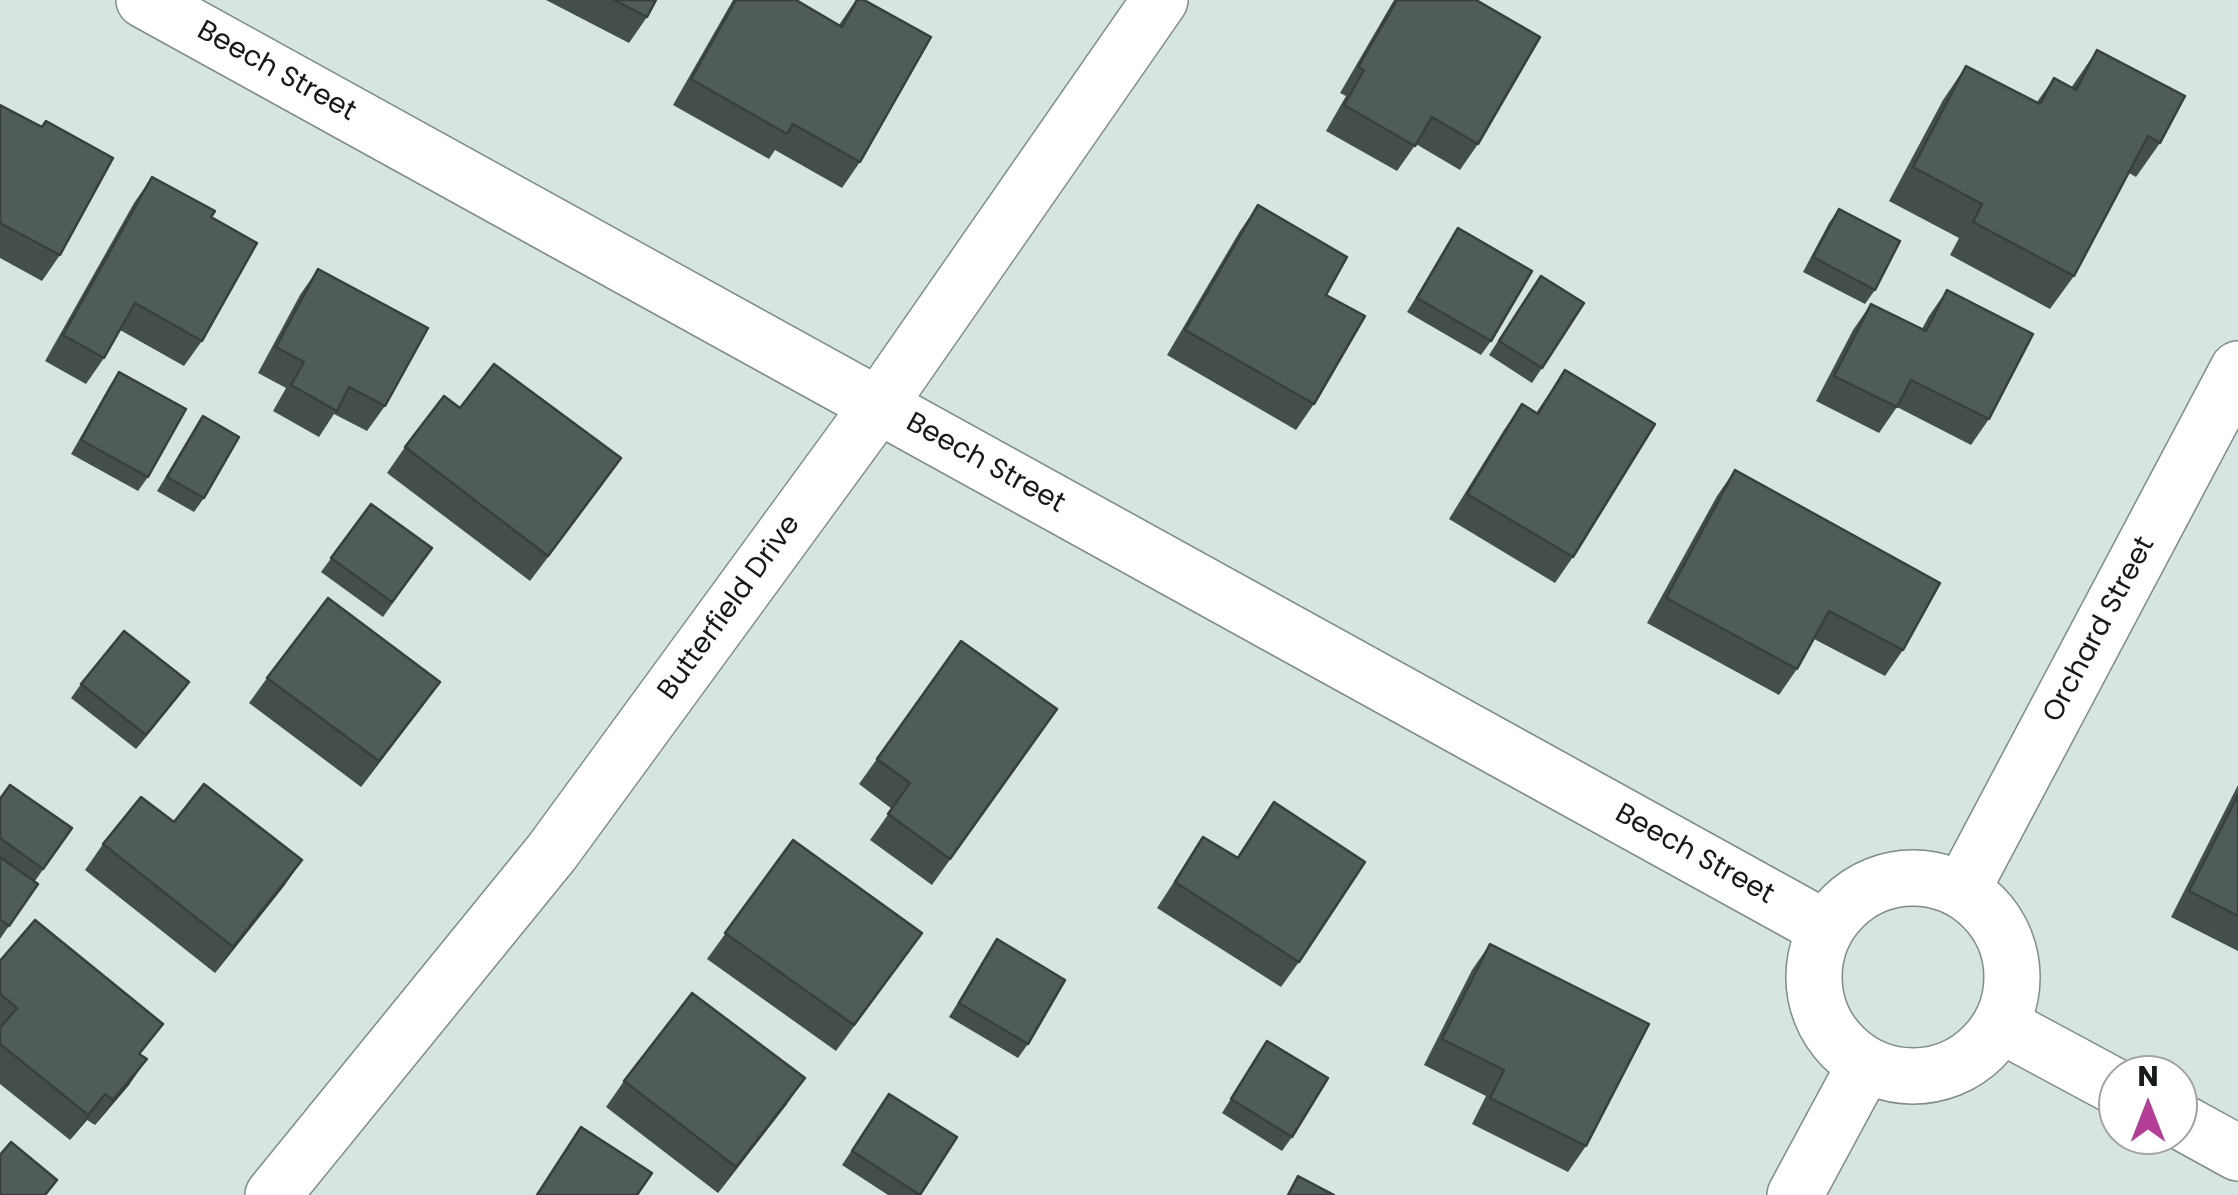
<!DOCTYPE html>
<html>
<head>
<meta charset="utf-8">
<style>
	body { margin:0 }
	#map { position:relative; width:2238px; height:1195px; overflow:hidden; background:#d6e5e1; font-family:Poppins,sans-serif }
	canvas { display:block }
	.north { position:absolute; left:2098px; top:1055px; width:100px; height:100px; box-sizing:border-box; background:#fff; border:2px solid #a1a4a3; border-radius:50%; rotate:0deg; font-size:28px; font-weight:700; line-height:40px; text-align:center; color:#151b19 }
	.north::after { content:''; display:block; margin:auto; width:35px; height:45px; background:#b33e96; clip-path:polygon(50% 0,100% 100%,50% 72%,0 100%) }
</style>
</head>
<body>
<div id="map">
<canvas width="2238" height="1195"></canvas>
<div class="north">N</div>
</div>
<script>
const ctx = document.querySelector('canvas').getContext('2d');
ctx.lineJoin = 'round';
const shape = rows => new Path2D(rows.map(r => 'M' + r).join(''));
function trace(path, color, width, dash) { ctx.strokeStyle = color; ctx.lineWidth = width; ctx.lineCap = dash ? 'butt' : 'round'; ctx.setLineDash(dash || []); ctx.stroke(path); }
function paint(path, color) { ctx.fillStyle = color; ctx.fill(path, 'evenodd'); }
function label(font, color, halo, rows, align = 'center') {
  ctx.font = font + ' Poppins,sans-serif'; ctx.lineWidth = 10; ctx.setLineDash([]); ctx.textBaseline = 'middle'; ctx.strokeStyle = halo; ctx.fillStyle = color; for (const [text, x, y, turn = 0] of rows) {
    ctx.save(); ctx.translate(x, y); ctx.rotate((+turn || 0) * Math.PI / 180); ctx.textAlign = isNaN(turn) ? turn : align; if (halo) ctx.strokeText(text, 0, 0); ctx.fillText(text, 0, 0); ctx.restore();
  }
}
const street = shape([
	[144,0,1825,928],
	'1814 977a99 99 0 1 1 198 0a99 99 0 1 1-198 0Z',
	[1962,890,2238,369],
	[2001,1025,2118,1088],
	[2178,1120,2238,1153],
	[273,1195,552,852,878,406,1160,0],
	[1795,1195,1865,1065]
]);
const wall = shape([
	[546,0,656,0,647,17,629,43],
	[733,0,796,0,839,25,856,0,860,162,842,188,775,150,769,159,673,105],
	[1394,0,1476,0,1478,144,1460,170,1416,144,1397,171,1326,131,1346,96,1340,93],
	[2097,50,2160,143,2136,177,2129,173,2074,276,2050,309,1950,255,1959,238,1889,201,1943,100,1966,66,2037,102,2054,78,2071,88],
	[0,105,42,127,60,255,42,281,0,258],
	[152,177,211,217,202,341,184,366,120,330,104,358,86,384,45,361,134,203],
	[1258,205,1326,295,1314,404,1296,430,1167,355,1240,231],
	[1839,209,1875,290,1865,304,1803,272,1829,223],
	[1458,228,1491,341,1481,355,1407,312],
	[318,269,385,406,367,431,334,414,319,437,273,411,286,388,258,373,300,295],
	[1531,290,1542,368,1532,383,1489,355],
	[1947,290,1989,419,1971,445,1897,407,1879,433,1816,401,1853,330,1871,304,1922,329,1929,316],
	[1565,370,1573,557,1555,583,1449,519,1504,430,1522,404,1536,413],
	[119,372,148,477,138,491,71,454,109,387],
	[460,408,621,458,530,581,387,473,405,447],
	[203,416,204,498,194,512,157,491],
	[1735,470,1903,650,1885,676,1814,639,1797,669,1779,695,1647,623,1717,496],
	[371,504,432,548,383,617,321,572],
	[961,641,1057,709,932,885,870,840,892,809,859,784],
	[267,678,440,682,361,787,249,703],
	[81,684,179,696,136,749,71,698],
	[2238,785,2238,951,2171,917],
	[0,799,72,828,35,881,38,884,0,939],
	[1274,802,1299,962,1281,987,1157,908,1203,837,1237,857],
	[174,822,302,860,284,886,215,973,85,870,103,844],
	[793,840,922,933,836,1051,707,959],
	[997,939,1028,1044,1018,1058,949,1017],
	[1490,944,1586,1146,1568,1172,1472,1124,1486,1096,1424,1065,1472,970],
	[0,961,141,1055,129,1085,95,1125,87,1120,70,1140,0,1084],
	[1267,1041,1292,1137,1282,1151,1222,1113],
	[624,1081,787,1104,718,1193,606,1107],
	[889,1094,920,1195,888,1195,842,1165]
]);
const shadedWall = shape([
	[621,458,603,484,530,581,548,556],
	[189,682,179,696,136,749,146,735],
	[440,682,422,707,361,787,379,761],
	[302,860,284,886,215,973,233,947],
	[147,1059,129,1085,95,1125,113,1100],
	[805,1078,787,1104,718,1193,736,1167],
	[105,1094,87,1120,70,1140,88,1115]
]);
const building = shape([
	[614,0,656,0,647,17,614,0],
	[736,0,796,0,842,27,857,0,864,0,931,37,860,162,793,124,787,134,691,79,736,0],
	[1397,0,1476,0,1540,37,1478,144,1432,117,1415,146,1344,105,1364,70,1358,67,1397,0],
	[2097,50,2185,96,2160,143,2148,136,2074,276,1973,222,1982,204,1913,167,1966,66,2040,104,2054,78,2076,90,2097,50],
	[0,105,42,127,46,121,113,158,60,255,0,223,0,105],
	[152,177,215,211,211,217,257,243,202,341,135,303,104,358,63,335,152,177],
	[1258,205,1347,257,1326,295,1365,316,1314,404,1185,330,1258,205],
	[1839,209,1900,241,1875,290,1813,257,1839,209],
	[1458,228,1532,271,1491,341,1417,298,1458,228],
	[318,269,428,328,385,406,349,387,337,411,291,385,304,362,276,347,318,269],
	[1541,276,1584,303,1542,368,1499,341,1541,276],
	[1947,290,2033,334,1989,419,1911,380,1897,407,1834,376,1871,304,1926,331,1947,290],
	[494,364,621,458,548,556,405,447,444,396,460,408,494,364],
	[1565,370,1655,424,1573,557,1467,494,1522,404,1538,414,1565,370],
	[119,372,186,409,148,477,81,440,119,372],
	[203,416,239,437,204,498,167,477,203,416],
	[1735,470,1940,583,1903,650,1829,611,1797,669,1666,598,1735,470],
	[371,504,432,548,392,602,331,558,371,504],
	[328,598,440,682,379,761,267,678,328,598],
	[124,631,189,682,146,735,81,684,124,631],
	[961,641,1057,709,950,859,888,814,910,783,877,759,961,641],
	[204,784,302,860,233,947,103,844,141,797,174,822,204,784],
	[10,785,72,828,43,869,0,838,0,799,10,785],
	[2238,795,2238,916,2189,891,2238,795],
	[1274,802,1365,862,1299,962,1175,882,1203,837,1238,858,1274,802],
	[793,840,922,933,854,1025,725,933,793,840],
	[0,857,38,884,9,926,0,919,0,857],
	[35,920,163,1024,139,1054,147,1059,113,1100,105,1094,88,1115,0,1044,0,1028,17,1008,0,994,0,961,35,920],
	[997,939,1065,980,1028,1044,959,1003,997,939],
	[1490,944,1649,1024,1586,1146,1490,1098,1504,1070,1442,1039,1490,944],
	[692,993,805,1078,736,1167,624,1081,692,993],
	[1267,1041,1328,1078,1292,1137,1231,1099,1267,1041],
	[889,1094,957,1137,920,1195,852,1151,889,1094],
	[581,1127,652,1173,637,1195,537,1195,581,1127],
	[11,1142,57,1180,45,1195,0,1195,0,1155,11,1142],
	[1298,1176,1334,1195,1288,1195,1298,1176]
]);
const streetNames = [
	["Beech Street",276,72,29],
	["Beech Street",985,464,29],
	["Butterfield Drive",730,608,-54],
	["Orchard Street",2100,630,-62],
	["Beech Street",1694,855,29]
];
trace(street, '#7e8d89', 58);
trace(street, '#fff', 55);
paint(wall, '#444f4d');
paint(shadedWall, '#37403e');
paint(building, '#4f5c59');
trace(building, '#37403e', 2.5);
label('28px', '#151b19', '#fff', streetNames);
</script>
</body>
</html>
